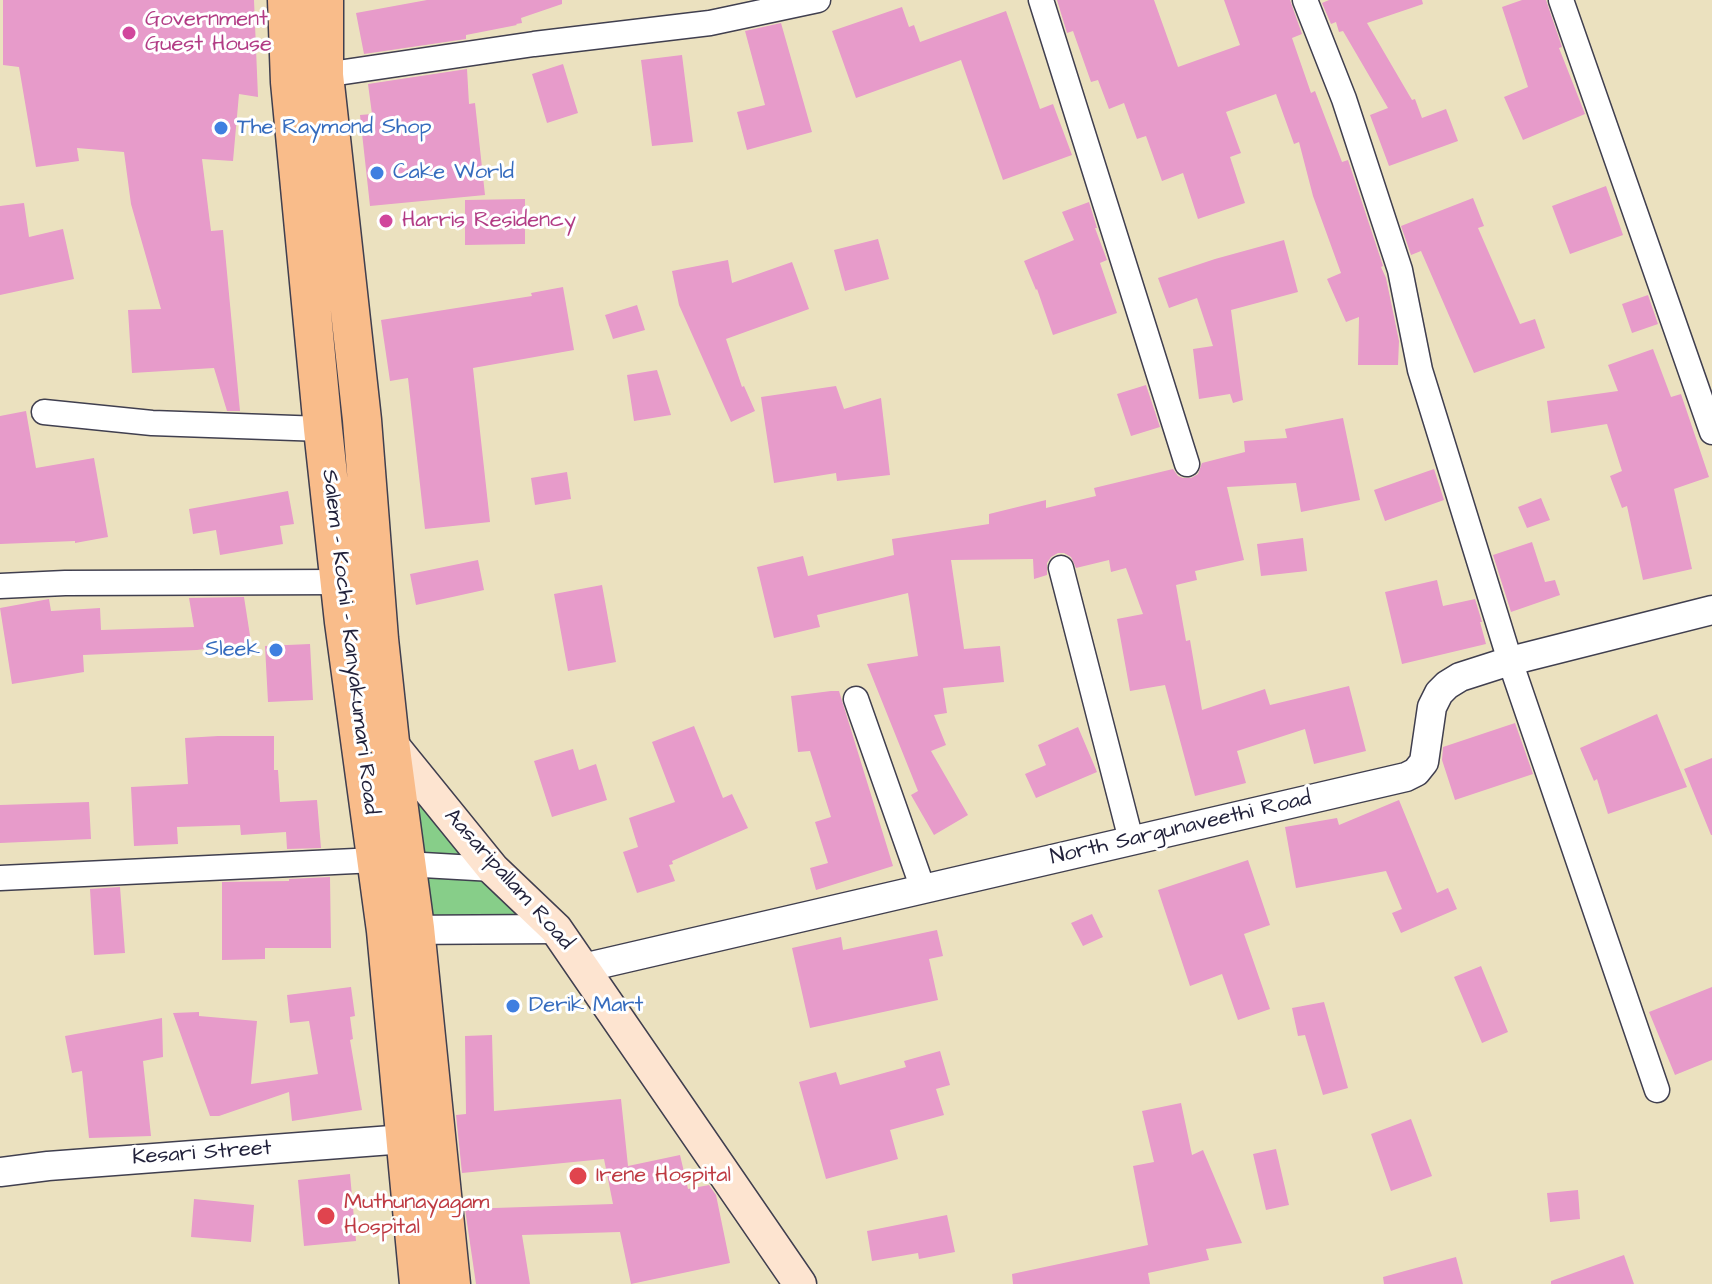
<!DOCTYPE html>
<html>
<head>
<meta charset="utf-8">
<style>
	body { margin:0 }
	canvas { display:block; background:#ebe1bf }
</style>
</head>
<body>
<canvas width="1712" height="1284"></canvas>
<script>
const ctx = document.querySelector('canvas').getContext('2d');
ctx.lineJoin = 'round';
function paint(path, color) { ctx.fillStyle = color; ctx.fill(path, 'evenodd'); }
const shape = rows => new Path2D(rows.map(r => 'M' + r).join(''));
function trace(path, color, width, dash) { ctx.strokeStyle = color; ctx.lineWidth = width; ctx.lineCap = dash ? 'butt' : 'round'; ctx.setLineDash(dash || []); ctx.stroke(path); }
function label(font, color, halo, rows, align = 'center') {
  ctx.font = font + ' "Architects Daughter",sans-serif'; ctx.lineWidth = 6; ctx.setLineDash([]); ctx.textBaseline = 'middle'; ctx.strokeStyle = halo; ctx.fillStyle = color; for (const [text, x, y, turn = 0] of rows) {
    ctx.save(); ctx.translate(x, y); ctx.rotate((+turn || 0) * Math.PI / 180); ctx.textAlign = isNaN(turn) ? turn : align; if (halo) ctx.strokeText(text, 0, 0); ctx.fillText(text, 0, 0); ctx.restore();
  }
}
const green = shape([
	[398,760,532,921,420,918]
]);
const building = shape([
	[3,0,254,0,258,97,239,94,233,161,202,159,211,231,223,230,240,411,227,411,214,368,132,373,128,310,161,309,131,204,124,152,77,148,79,161,36,167,19,67,3,65],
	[427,0,562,0,562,4,521,18,522,23,516,24,517,25,466,35,466,39,364,54,356,13],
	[1057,0,1154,0,1178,67,1240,45,1224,0,1290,0,1302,34,1292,38,1311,93,1315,91,1342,162,1348,160,1383,266,1381,267,1386,278,1399,341,1398,365,1358,365,1359,317,1346,322,1327,279,1341,273,1313,196,1299,142,1294,144,1276,94,1226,112,1241,153,1230,157,1245,203,1198,219,1183,173,1162,181,1146,136,1137,139,1124,103,1109,109,1098,80,1091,82,1073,31,1067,33],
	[1329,0,1422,0,1423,4,1367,23,1412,100,1415,99,1422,118,1446,109,1458,141,1389,166,1370,115,1388,108,1343,31,1339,32,1336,22,1331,24,1322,3],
	[1522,0,1546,0,1562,47,1559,48,1585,114,1523,140,1504,97,1528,87,1502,7],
	[902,7,909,27,914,25,920,42,1006,11,1040,109,1053,104,1072,155,1003,180,961,60,856,98,832,31],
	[781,23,812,132,747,150,737,112,765,105,745,31],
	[682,55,693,142,652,146,641,60],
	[563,64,578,113,547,123,532,74],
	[467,69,469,104,475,103,485,195,370,206,360,115,372,114,368,84],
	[1606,186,1623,235,1570,254,1552,206],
	[1473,198,1484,226,1478,228,1520,324,1535,319,1545,348,1474,373,1421,251,1411,255,1401,226],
	[525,199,525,244,465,245,465,200],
	[1089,202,1097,228,1095,228,1107,260,1100,263,1117,313,1053,335,1037,289,1036,290,1024,261,1074,240,1062,212],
	[24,203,29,237,63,229,74,279,0,295,0,206],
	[878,239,889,279,845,291,834,250],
	[1284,240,1298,292,1231,310,1243,400,1233,403,1230,394,1199,399,1193,349,1213,346,1197,298,1169,308,1158,278,1215,259],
	[728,260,732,283,792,262,809,309,726,339,742,387,744,386,755,411,731,422,679,305,672,271],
	[563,287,574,350,473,368,490,522,425,529,408,378,390,381,381,320,532,296,531,293],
	[1648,295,1658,324,1632,333,1622,304],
	[637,305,645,330,613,339,605,315],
	[1653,349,1671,397,1681,394,1709,477,1674,489,1692,569,1643,580,1627,506,1622,508,1610,476,1622,471,1607,424,1551,433,1547,401,1618,391,1608,365],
	[657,370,671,415,634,421,627,375],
	[1146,385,1160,427,1131,436,1117,394],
	[836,386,844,409,881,398,890,475,837,481,836,473,774,483,761,397],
	[26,411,36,468,94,458,108,537,75,543,75,541,0,544,0,416],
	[1343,418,1360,500,1301,512,1296,483,1227,487,1244,560,1195,571,1197,580,1176,585,1186,641,1190,640,1202,710,1265,689,1270,705,1349,686,1366,751,1314,764,1305,729,1237,751,1246,783,1195,796,1165,685,1130,691,1117,619,1143,614,1126,568,1111,572,1109,560,1076,568,1071,557,1064,553,1058,553,1051,557,1047,563,1047,575,1034,579,1033,559,951,560,964,649,1000,646,1004,682,943,688,947,713,934,715,946,745,931,751,968,815,934,835,911,795,918,791,867,664,918,656,908,593,817,615,820,627,774,638,757,567,803,556,808,576,894,555,892,539,989,524,989,514,1046,500,1046,508,1096,496,1094,488,1173,469,1178,476,1183,478,1191,478,1198,474,1202,463,1245,452,1244,441,1287,438,1285,429],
	[1434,469,1444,500,1385,521,1374,490],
	[567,472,571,499,535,505,531,478],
	[288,491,294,524,280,526,283,544,220,555,216,530,193,534,189,509],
	[1541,498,1550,520,1527,528,1518,507],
	[1303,538,1307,571,1261,576,1257,544],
	[1532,542,1545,582,1555,580,1560,595,1511,612,1493,555],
	[478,560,484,590,416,605,410,574],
	[1437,580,1443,606,1475,599,1482,622,1480,622,1486,644,1402,664,1385,592],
	[602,585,616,662,568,671,554,594],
	[244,597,251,642,197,650,83,655,84,672,12,684,0,608,49,599,51,611,100,608,101,630,194,627,189,598],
	[310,644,313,700,268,702,265,646],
	[831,691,839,691,893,866,816,890,810,868,828,863,815,822,831,817,810,751,798,752,791,696],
	[1657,714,1687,787,1608,814,1597,779,1594,781,1580,748],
	[1515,723,1533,774,1455,800,1442,760,1443,747],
	[694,726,723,798,732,794,748,828,672,861,673,864,669,865,675,881,637,893,623,852,638,847,629,818,675,802,652,742],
	[1078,727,1097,772,1036,798,1025,774,1046,765,1038,745],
	[218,736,274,736,274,770,278,770,280,802,317,800,321,848,287,849,286,832,241,835,240,825,177,827,178,844,134,846,131,787,188,784,185,738],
	[573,749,579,770,596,764,607,800,552,817,534,761],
	[1712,758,1712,835,1711,835,1684,769],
	[1399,800,1437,893,1448,888,1457,909,1401,933,1392,913,1402,909,1386,871,1296,888,1285,827,1337,818,1339,825],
	[89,802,91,839,0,843,0,805],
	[1248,860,1270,925,1244,934,1270,1009,1238,1020,1222,974,1190,986,1158,890],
	[330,877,331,948,265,948,265,959,222,960,222,882,289,881,289,879],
	[120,887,125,953,94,955,90,889],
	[1092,914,1103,937,1083,946,1071,923],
	[937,930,943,956,929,959,938,1000,810,1028,792,948,841,937,843,950],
	[1481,966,1508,1032,1482,1043,1454,977],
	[351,987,355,1016,350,1017,353,1039,350,1040,362,1110,292,1121,289,1092,219,1116,210,1116,173,1013,199,1012,199,1016,257,1021,251,1084,318,1074,309,1021,290,1023,287,995],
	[1712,987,1712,1060,1675,1075,1649,1012],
	[1324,1002,1348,1088,1323,1095,1305,1035,1298,1036,1292,1008],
	[162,1018,163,1057,143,1061,151,1136,89,1138,82,1071,72,1073,65,1036],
	[492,1035,494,1111,621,1099,628,1166,680,1155,688,1189,709,1185,716,1195,730,1263,631,1284,620,1232,522,1235,530,1284,476,1284,465,1209,613,1204,604,1159,462,1173,456,1115,466,1114,465,1036],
	[940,1051,950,1085,936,1089,944,1115,890,1130,898,1159,826,1179,799,1082,836,1072,840,1085,906,1067,904,1061],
	[1181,1103,1192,1155,1203,1150,1242,1243,1206,1249,1209,1260,1148,1273,1150,1284,1013,1284,1012,1274,1148,1245,1133,1166,1154,1162,1142,1111],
	[1411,1119,1432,1176,1391,1191,1371,1134],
	[1276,1149,1289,1205,1266,1210,1253,1154],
	[350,1174,356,1241,304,1246,298,1180],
	[1578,1190,1580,1219,1550,1222,1547,1193],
	[194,1199,254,1205,251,1242,191,1237],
	[947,1215,955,1252,919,1259,918,1253,872,1261,867,1231],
	[1624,1255,1634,1284,1551,1284,1551,1281],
	[1456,1257,1463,1284,1384,1284,1383,1277]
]);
const minor = shape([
	[1041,0,1187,464],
	[1305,0,1344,99,1400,270,1420,370,1510,661,1657,1090],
	[1561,0,1712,432],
	[324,75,534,44,710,23,818,0],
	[44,412,152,423,323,429],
	[1061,568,1131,840],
	[0,586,65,583,340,582],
	[856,699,923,889],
	[0,878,376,860,405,864,493,869]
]);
const tertiary = shape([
	[397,930,556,929],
	[583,968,1406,777,1416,772,1424,762,1432,707,1439,693,1447,685,1460,677,1510,661,1712,610],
	[0,1172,48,1166,405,1139]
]);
const secondary = shape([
	[383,743,390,742,493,869,556,929,800,1284]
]);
const trunk = shape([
	[287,0,290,82,323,429,344,622,386,931,419,1284],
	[324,0,324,75,362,420,379,639,390,742,415,928,451,1284]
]);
const markers = [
	[129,33,8,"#d1479c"],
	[221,128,8,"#3f7fe0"],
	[377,173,8,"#3f7fe0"],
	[386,221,8,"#d1479c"],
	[276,650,8,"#3f7fe0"],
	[513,1006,8,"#3f7fe0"],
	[578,1176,10,"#e0444e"],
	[326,1216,10,"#e0444e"]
];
const hotelNames = [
	["Government",145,20],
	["Guest House",145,45],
	["Harris Residency",402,221]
];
const shopNames = [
	["The Raymond Shop",237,128],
	["Cake World",393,173],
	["Sleek",260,650,"right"],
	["Derik Mart",529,1006]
];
const streetNames = [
	["Salem - Kochi - Kanyakumari Road",349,642,83],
	["North Sargunaveethi Road",1181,829,-13],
	["Aasaripallam Road",508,880,48],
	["Kesari Street",202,1154,-4]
];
const healthNames = [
	["Irene Hospital",596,1176],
	["Muthunayagam",344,1203],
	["Hospital",344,1228]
];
paint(green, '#87ce89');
paint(building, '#e79bca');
trace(minor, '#403f4f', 27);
trace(tertiary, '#403f4f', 31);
trace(secondary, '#403f4f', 35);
trace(trunk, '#403f4f', 41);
trace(minor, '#fff', 24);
trace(tertiary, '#fff', 28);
trace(secondary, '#fde4d0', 32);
trace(trunk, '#f9bc8a', 38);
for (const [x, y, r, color] of markers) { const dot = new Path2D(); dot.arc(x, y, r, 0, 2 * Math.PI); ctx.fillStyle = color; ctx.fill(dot); trace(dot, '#fff', 3); }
label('22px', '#b23c85', '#fff', hotelNames, 'left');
label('22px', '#366cbe', '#fff', shopNames, 'left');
label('22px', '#22223b', '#fff', streetNames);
label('22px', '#be3a42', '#fff', healthNames, 'left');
</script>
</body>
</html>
